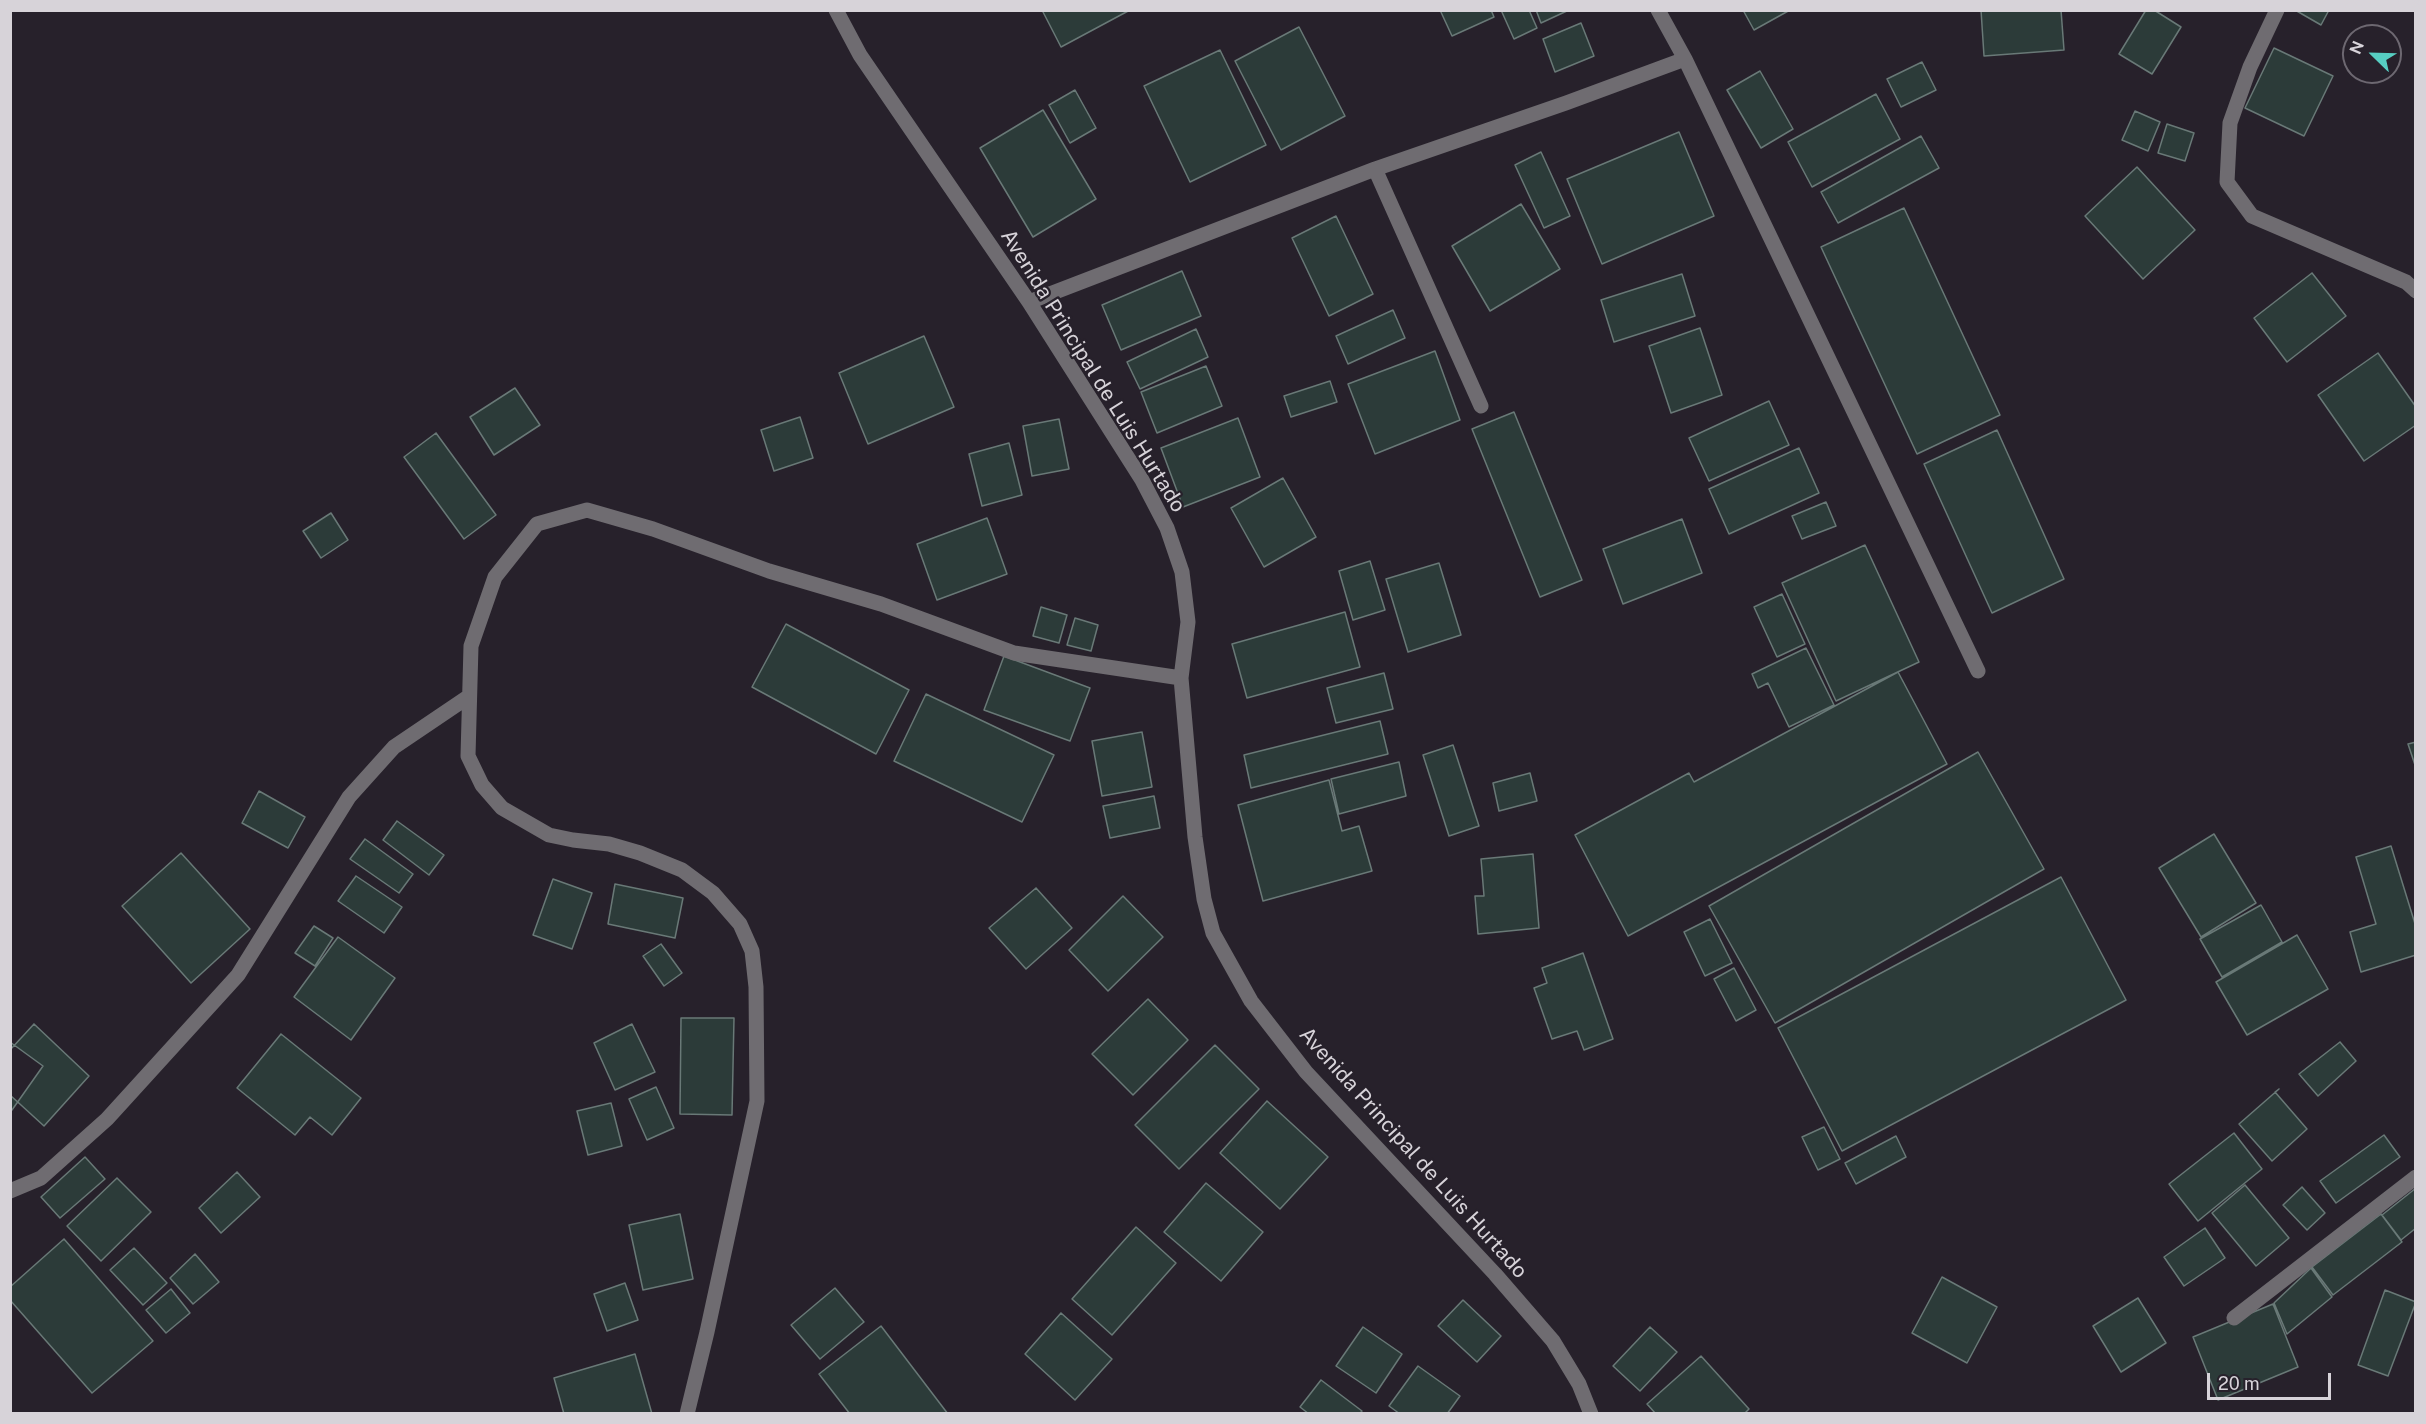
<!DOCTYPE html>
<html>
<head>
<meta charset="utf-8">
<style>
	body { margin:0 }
	#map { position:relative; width:2426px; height:1424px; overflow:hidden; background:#27212b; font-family:"Public Sans",sans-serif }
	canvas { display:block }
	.frame { position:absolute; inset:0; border:12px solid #d7d3d9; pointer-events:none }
	.north { position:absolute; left:2342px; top:24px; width:60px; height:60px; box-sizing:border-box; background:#27212b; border:2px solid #6d6871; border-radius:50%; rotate:293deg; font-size:16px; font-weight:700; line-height:24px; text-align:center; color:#d7d3d9 }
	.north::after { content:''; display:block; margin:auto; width:21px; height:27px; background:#57cec2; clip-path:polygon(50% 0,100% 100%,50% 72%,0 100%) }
	.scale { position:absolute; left:2207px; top:1373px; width:124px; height:27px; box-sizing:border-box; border:3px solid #d7d3d9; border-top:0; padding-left:8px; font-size:18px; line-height:21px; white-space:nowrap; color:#d7d3d9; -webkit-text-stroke:4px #27212b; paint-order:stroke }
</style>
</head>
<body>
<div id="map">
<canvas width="2426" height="1424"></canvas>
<div class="frame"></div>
<div class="north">N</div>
<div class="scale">20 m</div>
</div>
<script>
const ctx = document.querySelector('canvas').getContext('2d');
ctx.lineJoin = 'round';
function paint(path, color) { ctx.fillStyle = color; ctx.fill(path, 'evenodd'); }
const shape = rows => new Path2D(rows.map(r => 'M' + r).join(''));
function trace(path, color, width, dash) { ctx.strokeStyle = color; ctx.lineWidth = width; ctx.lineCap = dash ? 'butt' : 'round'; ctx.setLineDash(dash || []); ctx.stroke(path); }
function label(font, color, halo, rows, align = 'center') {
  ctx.font = font + ' "Public Sans",sans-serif'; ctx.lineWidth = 4.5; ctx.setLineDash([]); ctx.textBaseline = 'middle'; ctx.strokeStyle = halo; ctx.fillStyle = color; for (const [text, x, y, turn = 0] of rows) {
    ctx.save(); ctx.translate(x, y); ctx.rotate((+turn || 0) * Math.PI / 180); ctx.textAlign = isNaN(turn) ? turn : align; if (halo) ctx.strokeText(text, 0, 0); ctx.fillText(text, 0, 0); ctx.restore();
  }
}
const building = shape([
	[1042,10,1130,10,1061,47,1042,10],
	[1440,10,1491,10,1494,17,1452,36,1440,10],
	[1501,10,1529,10,1537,28,1514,39,1501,10],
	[1536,10,1569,10,1541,23,1536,10],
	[1743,10,1790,10,1754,30,1743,10],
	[1981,10,2061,10,2064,50,1984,56,1981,10],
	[2146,10,2154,10,2181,27,2152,74,2119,54,2146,10],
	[2295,10,2329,10,2321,25,2295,10],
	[1581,23,1594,56,1555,72,1543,39,1581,23],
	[1299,27,1345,116,1281,150,1235,61,1299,27],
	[2274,48,2333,76,2304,136,2245,108,2274,48],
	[1220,50,1266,145,1190,182,1144,86,1220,50],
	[1922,62,1936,90,1901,107,1887,79,1922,62],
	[1760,71,1793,129,1761,148,1727,90,1760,71],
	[1075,90,1096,128,1070,143,1049,105,1075,90],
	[1876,94,1900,139,1812,187,1788,142,1876,94],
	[1043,110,1096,199,1033,237,980,148,1043,110],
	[2135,111,2160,122,2148,151,2122,140,2135,111],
	[2167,124,2194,133,2185,161,2158,153,2167,124],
	[1679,132,1714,216,1602,264,1567,179,1679,132],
	[1921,136,1939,168,1838,223,1821,192,1921,136],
	[1541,152,1570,216,1544,228,1515,165,1541,152],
	[2137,167,2195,230,2143,279,2085,216,2137,167],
	[1521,204,1560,269,1490,311,1452,246,1521,204],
	[1904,208,2000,415,1917,454,1821,247,1904,208],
	[1336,216,1373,294,1329,316,1292,238,1336,216],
	[1182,271,1201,316,1121,350,1102,305,1182,271],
	[2312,273,2346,316,2287,362,2254,318,2312,273],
	[1682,274,1695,316,1614,342,1601,300,1682,274],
	[1393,310,1405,338,1348,364,1336,336,1393,310],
	[1700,328,1722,395,1671,413,1649,346,1700,328],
	[1196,329,1208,357,1140,389,1127,362,1196,329],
	[924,336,954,407,868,444,839,373,924,336],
	[1435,351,1460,420,1375,454,1348,384,1435,351],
	[2378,353,2416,407,2416,425,2364,461,2318,395,2378,353],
	[1206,366,1222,406,1157,433,1141,392,1206,366],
	[1330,381,1337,402,1291,417,1284,396,1330,381],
	[515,388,540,425,494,455,470,417,515,388],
	[1769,401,1789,445,1709,481,1689,438,1769,401],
	[1514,412,1582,580,1540,597,1472,429,1514,412],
	[800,417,813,458,774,471,761,430,800,417],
	[1238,418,1260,477,1183,507,1161,448,1238,418],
	[1059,419,1069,469,1032,476,1023,426,1059,419],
	[1997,430,2064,579,1992,613,1924,464,1997,430],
	[436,433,496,515,464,539,404,457,436,433],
	[1009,443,1022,495,982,506,969,454,1009,443],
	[1799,448,1819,493,1729,534,1709,489,1799,448],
	[1283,478,1316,537,1264,567,1231,508,1283,478],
	[1826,502,1836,526,1802,539,1792,516,1826,502],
	[331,513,348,540,321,558,303,531,331,513],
	[987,518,1007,574,937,600,917,544,987,518],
	[1682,519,1702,573,1623,604,1603,549,1682,519],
	[1865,545,1919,662,1836,701,1782,583,1865,545],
	[1370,561,1385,610,1353,620,1339,571,1370,561],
	[1439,563,1461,635,1408,652,1386,579,1439,563],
	[1782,594,1805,644,1777,657,1754,607,1782,594],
	[1041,607,1067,615,1059,643,1033,636,1041,607],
	[1345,612,1360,667,1247,698,1232,644,1345,612],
	[1075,618,1098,625,1091,651,1067,645,1075,618],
	[786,624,909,690,876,754,752,687,786,624],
	[1806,648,1834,705,1789,727,1768,683,1758,688,1752,674,1806,648],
	[1004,656,1090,688,1070,741,984,710,1004,656],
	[1898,672,1947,764,1628,936,1575,835,1689,773,1694,782,1898,672],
	[1384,673,1393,709,1336,723,1327,688,1384,673],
	[926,694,1054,755,1022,822,894,761,926,694],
	[1380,721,1388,754,1251,788,1244,755,1380,721],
	[1142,732,1152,787,1102,796,1092,741,1142,732],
	[2416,742,2416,768,2408,744,2416,742],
	[1453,745,1479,826,1449,836,1423,755,1453,745],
	[1978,752,2044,869,1775,1023,1709,906,1978,752],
	[1399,762,1406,796,1339,814,1331,779,1399,762],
	[1530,773,1537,801,1499,811,1493,783,1530,773],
	[1329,780,1342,831,1359,826,1372,871,1263,901,1238,805,1329,780],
	[259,791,305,817,288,848,242,823,259,791],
	[1154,796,1160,828,1110,838,1103,806,1154,796],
	[397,821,444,855,429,875,383,840,397,821],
	[2214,834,2256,903,2201,937,2159,868,2214,834],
	[365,839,413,874,399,893,350,859,365,839],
	[2391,846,2416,927,2416,955,2361,972,2350,932,2376,924,2356,857,2391,846],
	[181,853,250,929,191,983,122,906,181,853],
	[1533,854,1539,928,1478,934,1475,896,1484,896,1481,859,1533,854],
	[356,876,402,907,384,933,338,901,356,876],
	[2061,877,2126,1000,1842,1151,1778,1028,2061,877],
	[553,879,592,893,572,949,533,935,553,879],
	[615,884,683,898,675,938,608,924,615,884],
	[1036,888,1072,928,1026,969,989,928,1036,888],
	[1123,896,1163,937,1108,991,1069,950,1123,896],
	[2261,905,2282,942,2222,977,2200,939,2261,905],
	[1710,919,1732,963,1705,976,1684,932,1710,919],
	[314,926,333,938,315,966,295,953,314,926],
	[2297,935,2328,989,2247,1035,2216,982,2297,935],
	[338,937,395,978,351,1040,294,997,338,937],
	[661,944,682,973,664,986,643,956,661,944],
	[1583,953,1613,1039,1584,1050,1577,1031,1552,1039,1534,988,1547,983,1542,968,1583,953],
	[1734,968,1756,1010,1736,1021,1714,979,1734,968],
	[1148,999,1188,1040,1133,1095,1092,1054,1148,999],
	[681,1018,734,1018,732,1115,680,1114,681,1018],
	[34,1024,89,1076,44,1126,10,1095,10,1050,34,1024],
	[632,1024,655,1072,615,1090,594,1043,632,1024],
	[281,1034,361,1098,332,1135,310,1117,295,1135,237,1088,281,1034],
	[10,1042,43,1066,12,1110,10,1109,10,1042],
	[2340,1042,2356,1061,2318,1096,2299,1074,2340,1042],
	[1215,1045,1259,1089,1179,1169,1135,1125,1215,1045],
	[656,1087,674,1128,647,1140,629,1099,656,1087],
	[2279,1089,2275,1092,2307,1129,2272,1161,2239,1124,2279,1089],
	[1267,1101,1328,1157,1280,1209,1220,1153,1267,1101],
	[611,1103,622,1146,588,1155,577,1111,611,1103],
	[1824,1127,1840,1159,1818,1170,1802,1137,1824,1127],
	[2234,1133,2262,1169,2198,1221,2169,1184,2234,1133],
	[2384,1135,2400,1157,2336,1203,2320,1181,2384,1135],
	[1896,1136,1906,1157,1856,1184,1845,1163,1896,1136],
	[85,1157,105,1179,60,1218,41,1197,85,1157],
	[237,1172,260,1197,221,1233,199,1208,237,1172],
	[117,1178,151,1212,101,1261,67,1226,117,1178],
	[1206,1183,1263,1232,1221,1281,1164,1232,1206,1183],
	[2245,1185,2289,1238,2256,1266,2212,1213,2245,1185],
	[2302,1187,2325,1213,2307,1230,2283,1205,2302,1187],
	[2416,1188,2416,1228,2401,1240,2382,1215,2416,1188],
	[680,1214,693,1279,643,1290,629,1225,680,1214],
	[2381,1214,2402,1242,2333,1295,2312,1267,2381,1214],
	[1136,1227,1176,1263,1112,1335,1072,1299,1136,1227],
	[2205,1228,2225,1258,2184,1286,2164,1257,2205,1228],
	[64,1239,153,1341,92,1393,10,1300,10,1287,64,1239],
	[134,1248,167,1283,143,1305,110,1270,134,1248],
	[195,1254,219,1282,193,1304,170,1278,195,1254],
	[2311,1268,2332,1297,2287,1334,2274,1303,2311,1268],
	[1942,1277,1997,1307,1967,1363,1912,1333,1942,1277],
	[625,1283,638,1320,607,1331,594,1294,625,1283],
	[835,1288,864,1322,820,1359,791,1325,835,1288],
	[171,1289,190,1313,166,1333,146,1310,171,1289],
	[2385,1290,2416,1302,2388,1376,2358,1365,2385,1290],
	[2138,1298,2166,1343,2121,1372,2093,1326,2138,1298],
	[1463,1300,1501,1336,1477,1362,1438,1326,1463,1300],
	[2273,1304,2298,1367,2218,1400,2193,1337,2273,1304],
	[1061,1313,1112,1359,1075,1400,1025,1354,1061,1313],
	[881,1326,948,1414,850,1414,819,1374,881,1326],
	[1363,1327,1402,1354,1376,1393,1336,1366,1363,1327],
	[1650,1327,1677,1352,1640,1391,1613,1366,1650,1327],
	[635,1354,652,1414,564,1414,554,1378,635,1354],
	[1701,1356,1749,1409,1744,1414,1656,1414,1647,1404,1701,1356],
	[1418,1366,1460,1396,1447,1414,1400,1414,1389,1406,1418,1366],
	[1321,1380,1362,1411,1359,1414,1309,1414,1300,1407,1321,1380]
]);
const minor = shape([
	[836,10,860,55,1029,302,1142,480,1167,528,1182,572,1188,622,1181,678,1195,837,1204,899,1213,933,1251,1001,1306,1072,1495,1274,1553,1341,1579,1384,1591,1414],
	[1658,10,1685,59,1978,671],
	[2277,10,2250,67,2230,123,2227,182,2252,216,2406,282,2416,291],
	[1375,169,1481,406],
	[1029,302,1375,169,1566,103,1685,59],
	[10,1191,41,1178,107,1119,238,975,349,797,394,747,468,697],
	[2234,1318,2416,1177],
	[687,1414,707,1332,757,1101,756,987,752,951,740,924,713,893,682,870,640,853,609,844,573,840,549,835,502,808,482,785,468,756,471,646,495,577,537,524,587,510,653,529,769,571,881,604,1014,653,1181,678]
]);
const streetNames = [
	["Avenida Principal de Luis Hurtado",1093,371,58],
	["Avenida Principal de Luis Hurtado",1413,1153,48]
];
paint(building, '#2c3b39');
trace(building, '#697977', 1.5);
trace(minor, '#6f6c71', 15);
label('21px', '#d7d3d9', '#27212b', streetNames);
</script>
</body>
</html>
